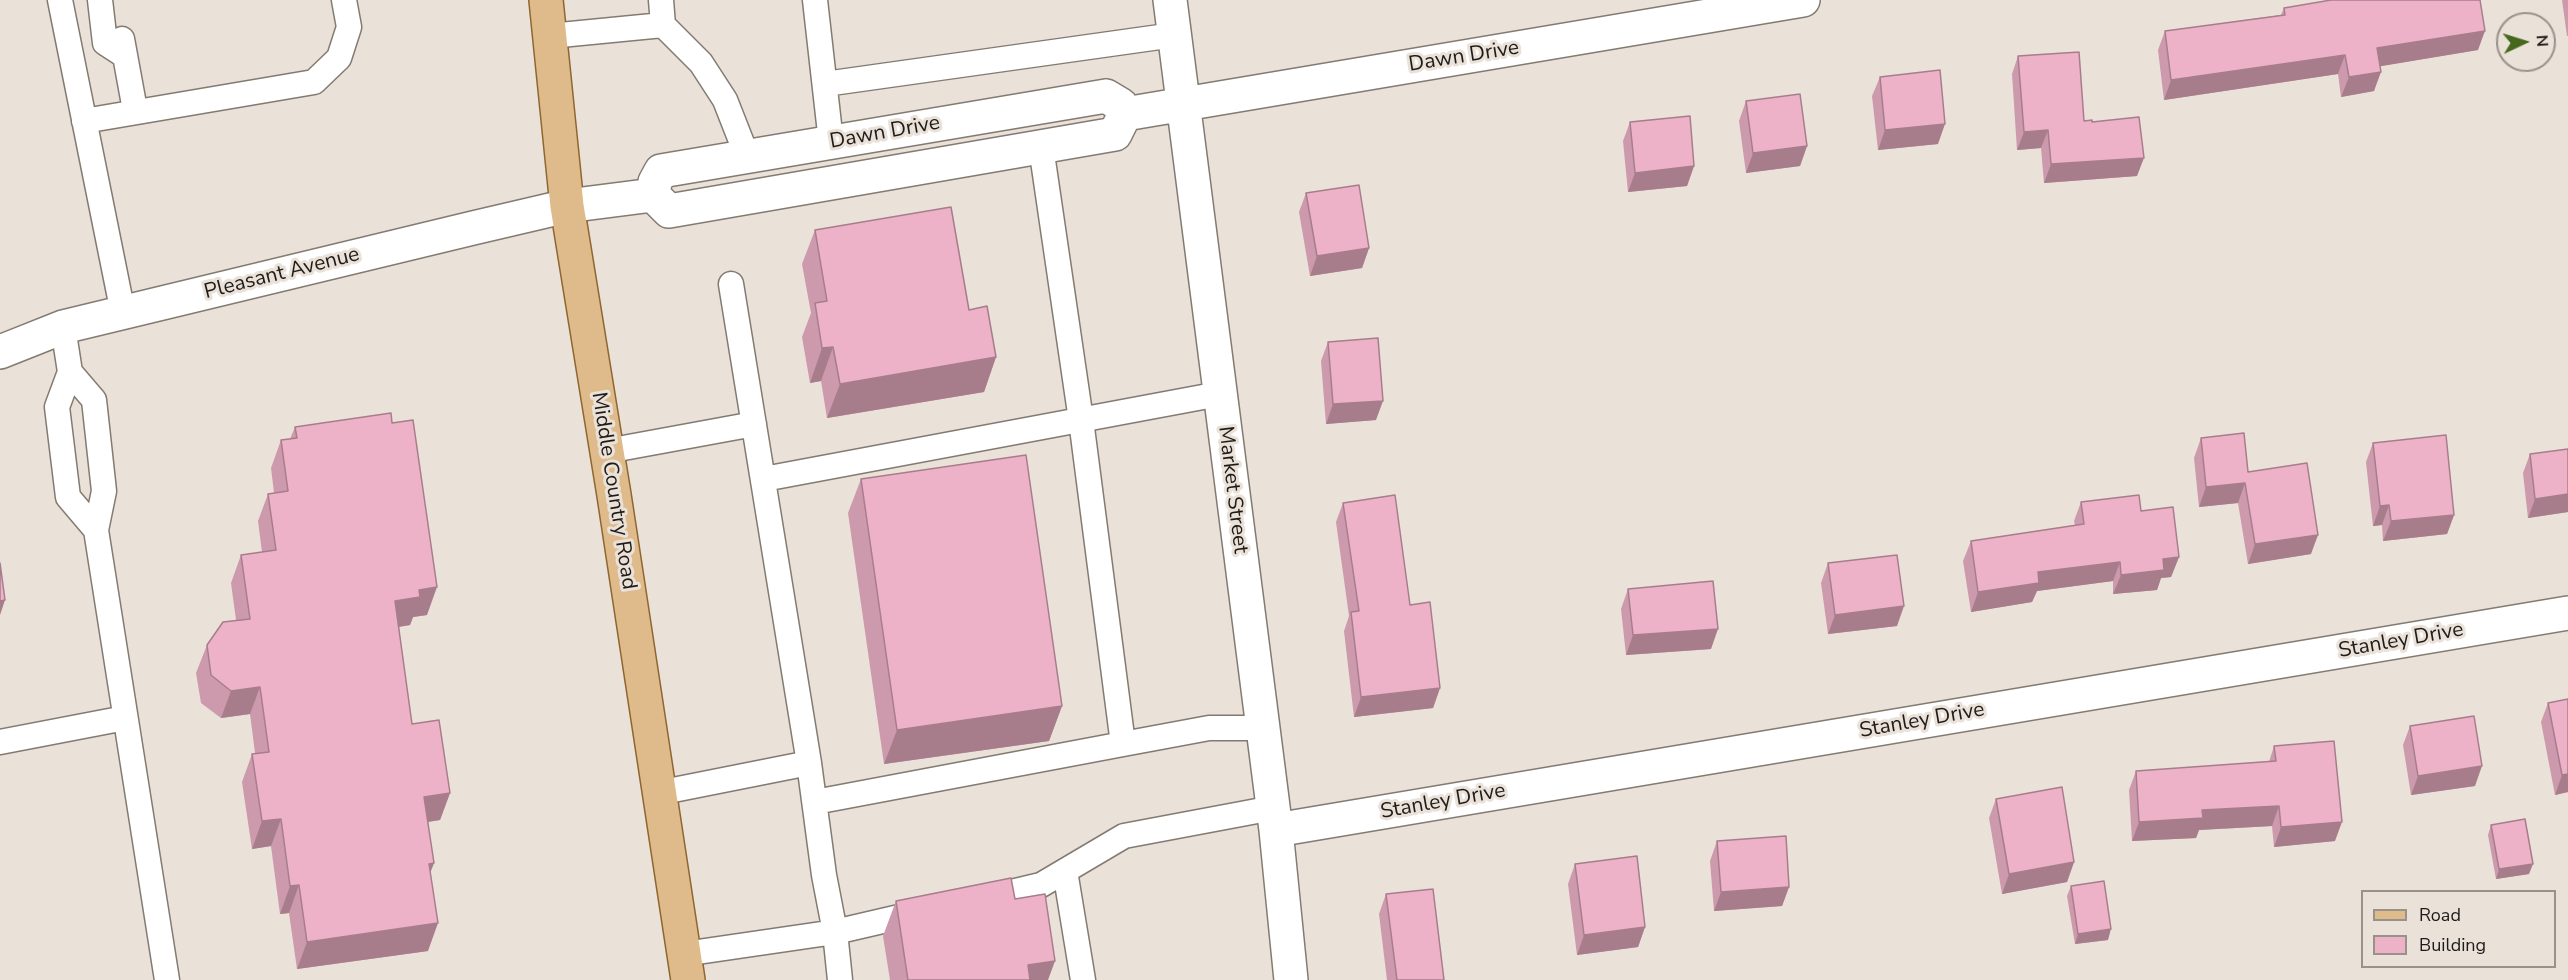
<!DOCTYPE html>
<html>
<head>
<meta charset="utf-8">
<style>
	body { margin:0 }
	#map { position:relative; width:2568px; height:980px; overflow:hidden; background:#eae1d8; font-family:"Nunito Sans",sans-serif }
	canvas { display:block }
	.legend { position:absolute; left:2361px; top:890px; width:195px; height:78px; box-sizing:border-box; background:#eae1d8; border:2px solid #98928b; margin:0; padding:8px 10px; list-style:none; font-size:18px; color:#1e1b18 }
	.legend li { display:flex; align-items:center; gap:12px; height:30px }
	.legend b { width:30px; border:2px solid #98928b }
	.north { position:absolute; left:2496px; top:12px; width:60px; height:60px; box-sizing:border-box; background:#eae1d8; border:2px solid #98928b; border-radius:50%; rotate:86deg; font-size:16px; font-weight:700; line-height:24px; text-align:center; color:#1e1b18 }
	.north::after { content:''; display:block; margin:auto; width:21px; height:27px; background:#46671d; clip-path:polygon(50% 0,100% 100%,50% 72%,0 100%) }
</style>
</head>
<body>
<div id="map">
<canvas width="2568" height="980"></canvas>
<ul class="legend">
<li><b style="height:8px;background:#dfbb8b"></b>Road</li>
<li><b style="height:16px;background:#eeb2c8"></b>Building</li>
</ul>
<div class="north">N</div>
</div>
<script>
const ctx = document.querySelector('canvas').getContext('2d');
ctx.lineJoin = 'round';
const shape = rows => new Path2D(rows.map(r => 'M' + r).join(''));
function trace(path, color, width, dash) { ctx.strokeStyle = color; ctx.lineWidth = width; ctx.lineCap = dash ? 'butt' : 'round'; ctx.setLineDash(dash || []); ctx.stroke(path); }
function paint(path, color) { ctx.fillStyle = color; ctx.fill(path, 'evenodd'); }
function label(font, color, halo, rows, align = 'center') {
  ctx.font = font + ' "Nunito Sans",sans-serif'; ctx.lineWidth = 6; ctx.setLineDash([]); ctx.textBaseline = 'middle'; ctx.strokeStyle = halo; ctx.fillStyle = color; for (const [text, x, y, turn = 0] of rows) {
    ctx.save(); ctx.translate(x, y); ctx.rotate((+turn || 0) * Math.PI / 180); ctx.textAlign = isNaN(turn) ? turn : align; if (halo) ctx.strokeText(text, 0, 0); ctx.fillText(text, 0, 0); ctx.restore();
  }
}
const service = shape([
	[60,0,123,313],
	[100,0,105,43,125,56],
	[661,0,663,25,701,63,725,100,747,156],
	[815,0,831,142],
	[550,36,663,25],
	[122,39,135,110],
	[825,84,1174,35],
	[84,121,314,82,339,58,349,27,344,0],
	[1041,147,1081,420,1123,744,1209,728,1263,728],
	[63,327,70,372],
	[70,372,94,400,104,491,96,530,68,497,57,407,70,372],
	[607,451,754,424],
	[764,479,1219,394],
	[96,530,167,980],
	[0,742,125,718],
	[658,793,809,763,731,284],
	[815,802,1123,744],
	[1065,871,1083,980],
	[982,899,1041,885,1124,836,1273,808],
	[684,954,835,932,824,875,809,763],
	[840,980,835,932,921,912]
]);
const minor = shape([
	[1170,0,1276,830,1291,980],
	[1106,96,1121,105,1125,114,1115,134,669,211,653,195,655,182,661,171,1106,96],
	[1125,114,1803,0],
	[0,352,63,327,473,228,567,206,653,195],
	[1276,830,2568,613]
]);
const primary = shape([
	[546,0,567,206,614,495,688,980]
]);
const wall = shape([
	[2562,0,2568,0,2568,36,2567,36],
	[2284,8,2478,50,2380,66,2374,91,2341,97,2338,74,2164,100,2158,50,2165,31,2281,15],
	[2018,56,2084,121,2092,122,2137,176,2044,183,2041,148,2017,150,2012,74],
	[1880,77,1938,144,1878,150,1872,96],
	[1746,101,1807,146,1800,166,1746,173,1739,121],
	[1630,122,1694,166,1687,186,1628,192,1623,141],
	[1306,193,1369,248,1362,268,1310,276,1299,212],
	[815,230,969,310,996,357,984,392,827,418,821,381,810,383,802,337,811,313,802,264],
	[1328,342,1376,420,1326,424,1321,361],
	[295,427,427,615,413,617,410,625,399,627,412,724,450,793,440,820,428,822,434,863,430,873,428,951,297,969,289,913,280,914,271,846,252,849,242,782,252,754,255,753,250,714,221,718,201,703,196,673,207,645,236,620,231,583,241,555,262,552,258,521,268,494,274,493,271,468,281,440,290,439],
	[2201,438,2248,472,2311,554,2248,564,2238,503,2199,507,2194,458],
	[2373,443,2454,515,2447,534,2383,541,2382,525,2373,526,2366,462],
	[2568,449,2568,512,2528,518,2523,473,2530,454],
	[861,479,1062,706,1049,741,884,764,848,513],
	[2081,502,2141,511,2179,557,2171,577,2161,578,2157,590,2113,594,2113,581,2037,591,2032,602,1971,612,1963,561,1971,541,2075,525,2074,521],
	[1343,503,1410,605,1440,688,1433,708,1354,717,1344,631,1349,616,1336,522],
	[1828,563,1897,626,1828,634,1821,583],
	[1628,589,1711,649,1626,655,1621,609],
	[2548,703,2568,792,2555,795,2541,722],
	[2410,726,2475,786,2411,795,2403,745],
	[2274,746,2335,841,2274,847,2272,826,2199,830,2196,838,2132,841,2129,790,2136,771,2269,762],
	[1996,799,2074,862,2067,882,2002,894,1989,818],
	[2491,825,2529,874,2496,879,2488,835],
	[1717,841,1789,887,1782,906,1714,911,1710,861],
	[1575,864,1645,927,1638,947,1577,955,1568,884],
	[2071,886,2108,940,2075,944,2067,896],
	[1386,894,1444,980,1387,980,1379,914],
	[1015,899,1048,980,890,980,883,936,896,901]
]);
const shadedWall = shape([
	[2485,31,2478,50,2370,68,2377,48],
	[2345,55,2338,74,2164,100,2171,80],
	[2381,72,2374,91,2341,97,2349,77],
	[1945,124,1938,144,1878,150,1885,130],
	[2048,130,2041,148,2017,150,2024,132],
	[1807,146,1800,166,1746,173,1753,153],
	[2144,158,2137,176,2044,183,2051,164],
	[1694,166,1687,186,1628,192,1635,173],
	[1369,248,1362,268,1310,276,1317,256],
	[833,347,821,381,810,383,822,348],
	[996,357,984,392,827,418,840,384],
	[1383,401,1376,420,1326,424,1333,404],
	[2245,483,2238,503,2199,507,2206,487],
	[2568,494,2568,512,2528,518,2535,499],
	[2389,505,2382,525,2373,526,2380,506],
	[2454,515,2447,534,2383,541,2391,521],
	[2318,535,2311,554,2248,564,2255,544],
	[2179,557,2171,577,2161,578,2157,590,2113,594,2121,575,2163,559],
	[2120,562,2113,581,2037,591,2032,602,1971,612,1978,592,2038,572],
	[437,587,427,615,413,617,410,625,385,629,395,601,419,590],
	[5,600,0,615,0,601],
	[1904,606,1897,626,1828,634,1835,615],
	[1718,629,1711,649,1626,655,1633,635],
	[260,687,250,714,221,718,231,691],
	[1440,688,1433,708,1354,717,1361,697],
	[1062,706,1049,741,884,764,897,730],
	[2482,766,2475,786,2411,795,2418,776],
	[2568,774,2568,792,2555,795,2562,775],
	[450,793,440,820,414,824,424,797],
	[2279,806,2272,826,2199,830,2196,838,2132,841,2139,822,2202,810],
	[281,819,271,846,252,849,262,821],
	[2342,822,2335,841,2274,847,2281,827],
	[2074,862,2067,882,2002,894,2009,874],
	[434,863,423,891,429,864],
	[2533,864,2529,874,2496,879,2499,869],
	[299,885,289,913,280,914,290,886],
	[1789,887,1782,906,1714,911,1721,892],
	[438,923,428,951,297,969,307,942],
	[1645,927,1638,947,1577,955,1584,935],
	[2111,929,2108,940,2075,944,2078,934],
	[1055,961,1048,980,1022,980,1028,965]
]);
const building = shape([
	[2331,0,2480,0,2485,31,2377,48,2381,72,2349,77,2345,55,2171,80,2165,31,2285,15,2284,8,2331,0],
	[2079,52,2084,121,2092,120,2092,122,2139,117,2144,158,2051,164,2048,130,2024,132,2018,56,2079,52],
	[1940,70,1945,124,1885,130,1880,77,1940,70],
	[1800,94,1807,146,1753,153,1746,101,1800,94],
	[1690,116,1694,166,1635,173,1630,122,1690,116],
	[1359,185,1369,248,1317,256,1306,193,1359,185],
	[951,207,969,310,987,306,996,357,840,384,833,347,822,348,815,303,827,301,815,230,951,207],
	[1378,338,1383,401,1333,404,1328,342,1378,338],
	[391,413,392,423,413,420,437,587,419,590,420,597,395,601,412,724,439,720,450,793,424,797,434,863,429,864,438,923,307,942,299,885,290,886,281,819,262,821,252,754,269,752,260,687,231,691,211,675,207,645,223,622,250,619,241,555,276,550,268,494,288,491,281,440,297,438,295,427,391,413],
	[2244,433,2248,472,2307,463,2318,535,2255,544,2245,483,2206,487,2201,438,2244,433],
	[2446,435,2454,515,2391,521,2389,505,2380,506,2373,443,2446,435],
	[2568,449,2568,494,2535,499,2530,454,2568,449],
	[1026,455,1062,706,897,730,861,479,1026,455],
	[1395,495,1410,605,1430,602,1440,688,1361,697,1351,612,1359,611,1343,503,1395,495],
	[2139,495,2141,511,2173,507,2179,557,2163,559,2164,570,2121,575,2120,562,2038,572,2039,583,1978,592,1971,541,2084,524,2081,502,2139,495],
	[1897,555,1904,606,1835,615,1828,563,1897,555],
	[0,563,5,600,0,601,0,563],
	[1713,581,1718,629,1633,635,1628,589,1713,581],
	[2568,699,2568,774,2562,775,2548,703,2568,699],
	[2474,716,2482,766,2418,776,2410,726,2474,716],
	[2334,741,2342,822,2281,827,2279,806,2202,810,2203,818,2139,822,2136,771,2276,761,2274,746,2334,741],
	[2062,787,2074,862,2009,874,1996,799,2062,787],
	[2525,819,2533,864,2499,869,2491,825,2525,819],
	[1786,836,1789,887,1721,892,1717,841,1786,836],
	[1637,856,1645,927,1584,935,1575,864,1637,856],
	[1011,878,1015,899,1045,894,1055,961,1028,965,1030,980,908,980,896,901,1011,878],
	[2104,881,2111,929,2078,934,2071,886,2104,881],
	[1433,889,1444,980,1397,980,1386,894,1433,889]
]);
const streetNames = [
	["Dawn Drive",1464,57,-9],
	["Dawn Drive",885,133,-10],
	["Pleasant Avenue",282,274,-14],
	["Market Street",1232,490,83],
	["Middle Country Road",613,491,81],
	["Stanley Drive",2401,641,-10],
	["Stanley Drive",1922,721,-10],
	["Stanley Drive",1443,802,-10]
];
trace(service, '#837b72', 27);
trace(minor, '#837b72', 36);
trace(primary, '#8e6630', 36);
trace(service, '#fff', 24);
trace(minor, '#fff', 33);
trace(primary, '#dfbb8b', 33);
paint(wall, '#cd99ac');
paint(shadedWall, '#a77d8c');
paint(building, '#eeb2c8');
trace(building, '#a77d8c', 1.5);
label('21px', '#1e1b18', '#eae1d8', streetNames);
</script>
</body>
</html>
